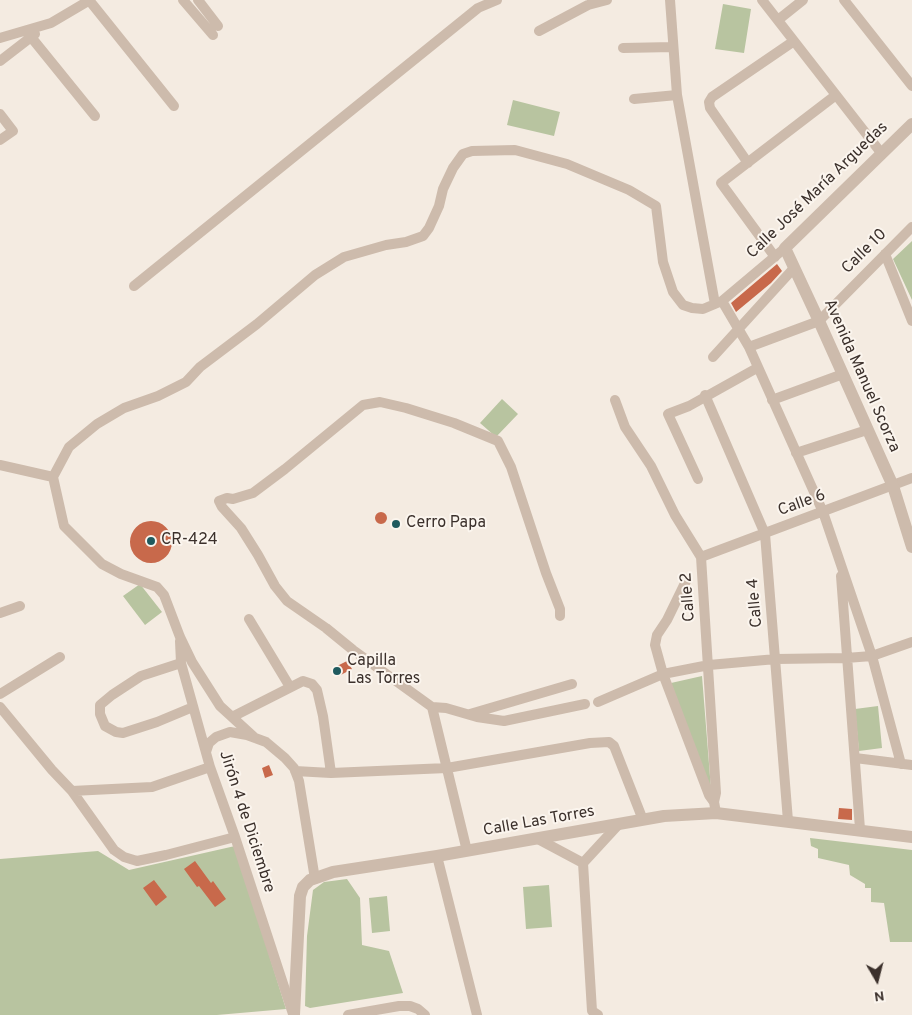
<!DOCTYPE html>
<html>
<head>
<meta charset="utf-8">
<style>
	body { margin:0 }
	#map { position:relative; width:912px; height:1015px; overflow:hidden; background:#f4ebe1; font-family:Overpass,sans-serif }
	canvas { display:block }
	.north { position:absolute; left:852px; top:955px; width:50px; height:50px; -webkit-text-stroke:4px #fbf5ee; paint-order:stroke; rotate:172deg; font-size:14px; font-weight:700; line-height:20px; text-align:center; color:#3b302b }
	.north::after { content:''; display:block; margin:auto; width:18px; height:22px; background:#3b302b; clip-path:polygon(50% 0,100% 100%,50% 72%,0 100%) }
</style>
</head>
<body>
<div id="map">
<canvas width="912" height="1015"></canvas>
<div class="north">N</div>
</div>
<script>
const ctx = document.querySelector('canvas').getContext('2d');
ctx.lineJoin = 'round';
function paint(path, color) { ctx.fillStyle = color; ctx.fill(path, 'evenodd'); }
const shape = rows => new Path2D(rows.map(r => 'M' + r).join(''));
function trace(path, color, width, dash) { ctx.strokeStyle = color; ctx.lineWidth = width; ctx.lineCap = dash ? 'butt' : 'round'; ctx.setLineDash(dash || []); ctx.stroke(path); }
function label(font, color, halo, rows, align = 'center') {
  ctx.font = font + ' Overpass,sans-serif'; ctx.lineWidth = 4; ctx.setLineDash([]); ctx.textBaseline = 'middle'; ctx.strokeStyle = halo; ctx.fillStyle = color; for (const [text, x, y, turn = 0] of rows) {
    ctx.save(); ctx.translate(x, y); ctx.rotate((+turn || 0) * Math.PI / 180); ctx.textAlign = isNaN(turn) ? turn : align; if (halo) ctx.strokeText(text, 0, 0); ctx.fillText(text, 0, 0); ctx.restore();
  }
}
const green = shape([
	[723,4,751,9,744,53,715,49],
	[513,100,560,112,554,136,507,125],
	[912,241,912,300,893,259],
	[502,399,518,414,496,437,480,423],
	[140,584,162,612,145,625,123,596],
	[702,676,711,789,671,683],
	[878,706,882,748,859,751,855,709],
	[810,838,912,850,912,942,890,942,884,903,871,902,871,888,865,888,865,884,850,875,849,865,818,858,818,849,811,846],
	[235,846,286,1009,217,1015,0,1015,0,859,98,851,129,870],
	[347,879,360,898,362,945,389,951,403,993,310,1008,305,1006,307,936,313,890,324,882],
	[549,885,552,927,526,929,523,887],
	[387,896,390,931,372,933,369,898]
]);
const building = shape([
	[777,264,782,271,771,283,736,312,731,303],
	'375 518a6 6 0 1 1 12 0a6 6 0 1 1-12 0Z',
	'130 542a21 21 0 1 1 42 0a21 21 0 1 1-42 0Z',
	[347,661,352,669,337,677,333,668],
	[269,765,273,775,265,778,262,768],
	[839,808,852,809,852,820,838,819],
	[195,861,211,883,213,881,226,899,215,907,199,886,197,887,184,869],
	[154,880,167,897,156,906,143,888]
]);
const minor = shape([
	[89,0,174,106],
	[183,0,213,35],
	[198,0,218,26],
	[670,0,677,95,715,304],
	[762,0,882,154],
	[844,0,912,86],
	[778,20,803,0],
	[539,31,588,5,607,0],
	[31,37,95,116],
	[0,38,51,23,90,0],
	[623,48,673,47],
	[0,61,35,34],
	[634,99,677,95],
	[0,114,13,131,0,140],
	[748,163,710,108,709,102,712,97,794,41],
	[885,254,912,321],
	[775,257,721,183,836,95],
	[134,286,478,8,497,0],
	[722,301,749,347,823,512,872,656,901,764],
	[749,347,819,321,912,227],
	[713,357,794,268],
	[705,395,765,534,788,821],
	[615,400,625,427,651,466,675,515,701,557,716,793,714,802,716,813],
	[772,400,843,374],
	[796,453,867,430],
	[0,465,53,477],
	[698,479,668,414,689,406,757,368],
	[701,557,912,478],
	[841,576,860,829],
	[687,579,667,620,657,635,655,645,663,674,709,795,714,802],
	[0,613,20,606],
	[560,616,560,609,546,573,511,467,498,441,454,423,406,408,380,402,363,405,285,469,253,493,233,499,227,498,219,501,222,507,241,528,258,555,275,586,287,601,326,628,353,650,432,707,446,708,477,717,504,721,585,704],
	[249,619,290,687],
	[180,641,181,663,210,767,235,837,293,1014],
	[181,663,141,676,112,695,100,705,100,714,105,726,116,732,123,733,157,722,193,707],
	[0,694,60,657],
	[598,702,663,674,709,665,776,659,846,658,872,656,912,642],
	[0,707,52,770,72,791,114,850,124,857,137,861,166,855,235,837],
	[432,707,467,851],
	[470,714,572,684],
	[232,717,303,681,312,684,317,690,323,716,331,773],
	[255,738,220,706,192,662,180,637,164,595,157,587,121,574,102,564,64,526,53,477,69,447,97,424,124,408,158,396,186,382,200,367,257,324,315,275,344,257,386,245,406,242,423,236,429,228,439,206,443,189,453,168,463,154,472,151,515,150,567,164,629,190,656,206,663,262,673,292,683,305,692,308,703,309,722,301,785,248],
	[206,752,209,743,216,737,230,732,247,735,266,742,285,758,294,768,299,781,315,879],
	[855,758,912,765],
	[295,771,331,773,447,768,590,743,609,742,614,746,643,820],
	[72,791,152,787,210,767],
	[538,839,583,863],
	[437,856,477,1015],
	[348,1015,399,1006,410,1006,418,1009,425,1015],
	[598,1015,592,1011,583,863,618,825]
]);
const tertiary = shape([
	[912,124,785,248,819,321,893,486,912,547],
	[294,1015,300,896,303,887,310,880,333,872,437,856,664,816,716,813,912,837]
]);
const markers = [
	[396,524,5,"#1f5a5e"],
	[151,541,5,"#1f5a5e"],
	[337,671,5,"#1f5a5e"]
];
const streetNames = [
	["Calle José María Arguedas",818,191,-44],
	["Calle 10",865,252,-45],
	["Avenida Manuel Scorza",861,376,66],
	["Calle 6",802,504,-20],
	["Calle 2",689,597,-94],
	["Calle 4",756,603,-95],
	["Jirón 4 de Diciembre",246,822,72],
	["Calle Las Torres",539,822,-10]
];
const poiNames = [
	["Cerro Papa",406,524],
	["CR-424",161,541],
	["Capilla",347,662],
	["Las Torres",347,680]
];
paint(green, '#b8c4a0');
paint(building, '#c8694b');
trace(minor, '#cdbbac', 10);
trace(tertiary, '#cdbbac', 12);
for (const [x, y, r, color] of markers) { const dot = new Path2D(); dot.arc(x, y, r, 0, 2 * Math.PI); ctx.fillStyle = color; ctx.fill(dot); trace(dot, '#fbf5ee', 2); }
label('16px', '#3b302b', '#fbf5ee', streetNames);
label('16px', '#3b302b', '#fbf5ee', poiNames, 'left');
</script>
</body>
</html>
